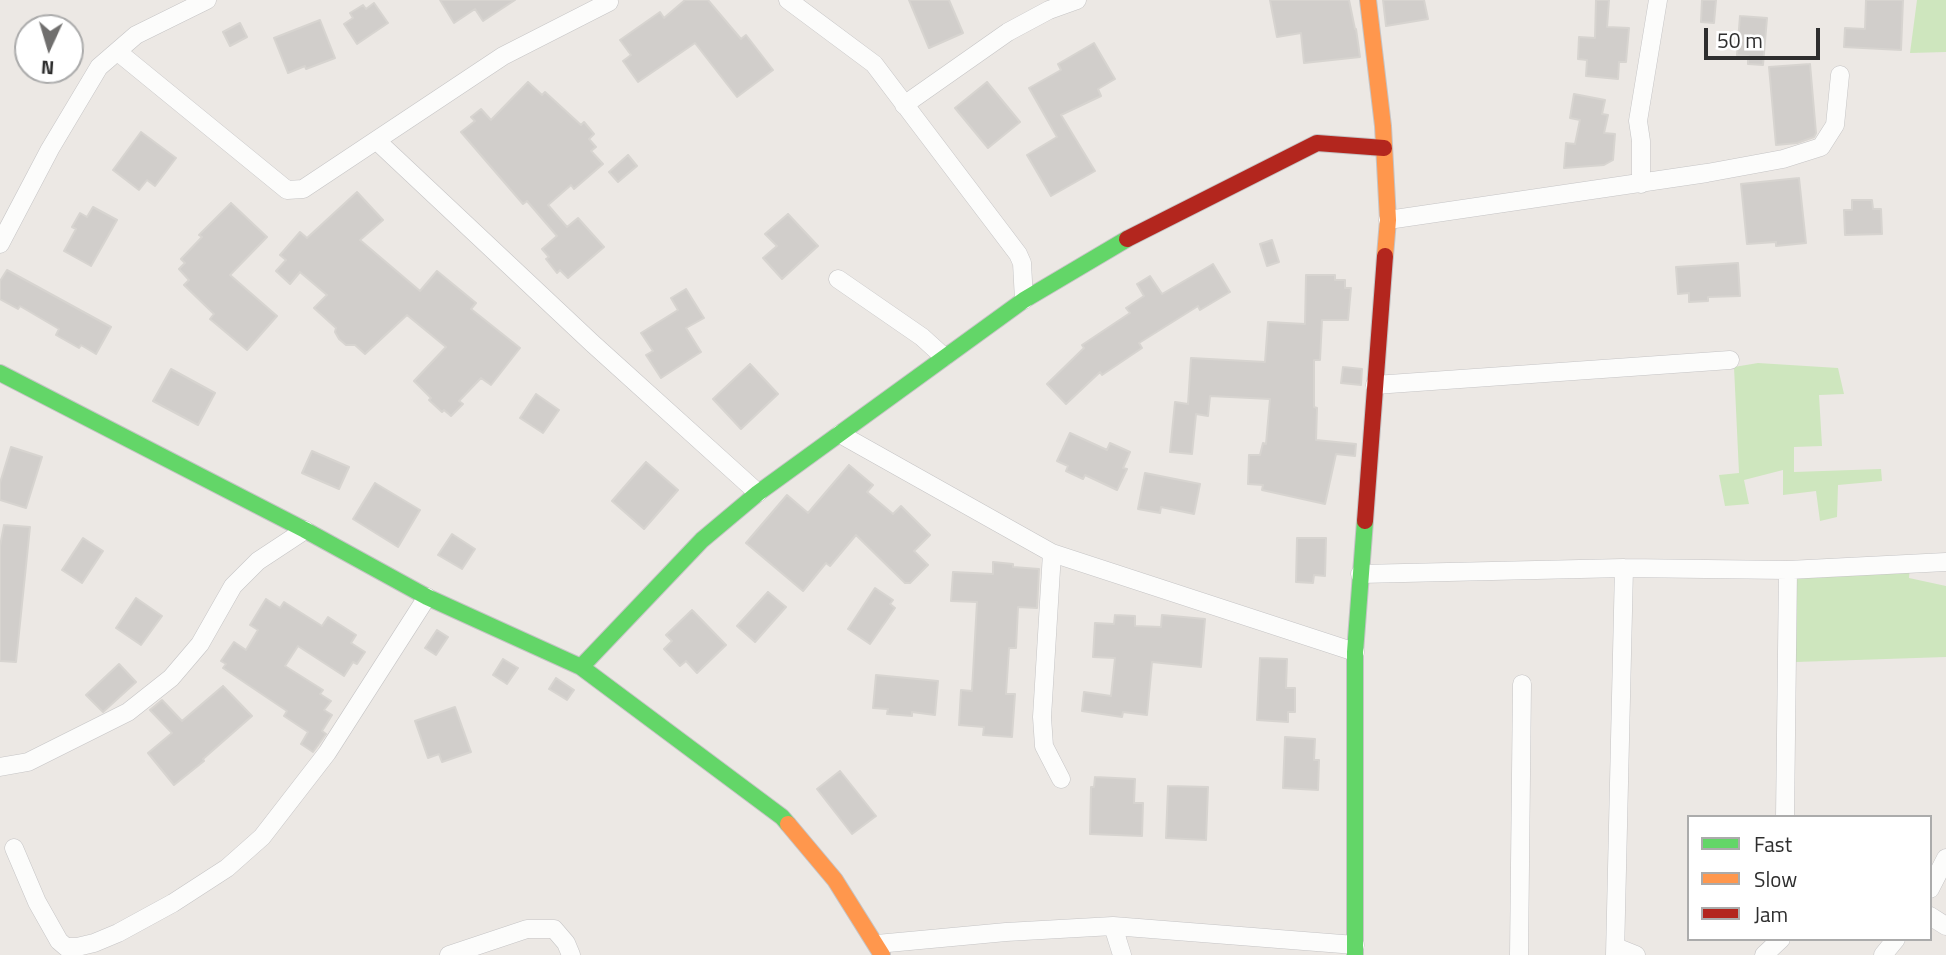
<!DOCTYPE html>
<html>
<head>
<meta charset="utf-8">
<style>
	body { margin:0 }
	#map { position:relative; width:1946px; height:955px; overflow:hidden; background:#ece8e4; font-family:"Titillium Web",sans-serif }
	canvas { display:block }
	.legend { position:absolute; left:1687px; top:815px; width:245px; height:126px; box-sizing:border-box; background:#fff; border:2px solid #ababab; margin:0; padding:9px 12px; list-style:none; font-size:21px; color:#2e2e2e }
	.legend li { display:flex; align-items:center; gap:14px; height:35px }
	.legend b { width:35px; border:2px solid #ababab }
	.north { position:absolute; left:14px; top:14px; width:70px; height:70px; box-sizing:border-box; background:#fff; border:2px solid #ababab; border-radius:50%; rotate:184deg; font-size:19px; font-weight:700; line-height:28px; text-align:center; color:#2e2e2e }
	.north::after { content:''; display:block; margin:auto; width:24px; height:32px; background:#706f6e; clip-path:polygon(50% 0,100% 100%,50% 72%,0 100%) }
	.scale { position:absolute; left:1704px; top:28px; width:116px; height:32px; box-sizing:border-box; border:4px solid #2e2e2e; border-top:0; padding-left:9px; font-size:21px; line-height:24px; white-space:nowrap; color:#2e2e2e; -webkit-text-stroke:5px #fff; paint-order:stroke }
</style>
</head>
<body>
<div id="map">
<canvas width="1946" height="955"></canvas>
<ul class="legend">
<li><b style="height:9px;background:#63d668"></b>Fast</li>
<li><b style="height:9px;background:#ff974d"></b>Slow</li>
<li><b style="height:9px;background:#b3261e"></b>Jam</li>
</ul>
<div class="north">N</div>
<div class="scale">50 m</div>
</div>
<script>
const ctx = document.querySelector('canvas').getContext('2d');
ctx.lineJoin = 'round';
function paint(path, color) { ctx.fillStyle = color; ctx.fill(path, 'evenodd'); }
const shape = rows => new Path2D(rows.map(r => 'M' + r).join(''));
function trace(path, color, width, dash) { ctx.strokeStyle = color; ctx.lineWidth = width; ctx.lineCap = dash ? 'butt' : 'round'; ctx.setLineDash(dash || []); ctx.stroke(path); }
const green = shape([
	[1917,0,1946,0,1946,52,1910,53],
	[1758,363,1838,368,1844,394,1819,395,1822,446,1794,447,1794,472,1881,469,1882,481,1838,485,1837,517,1820,521,1816,491,1783,495,1783,470,1744,480,1749,504,1725,506,1719,475,1739,473,1734,367],
	[1910,565,1909,578,1946,586,1946,657,1796,662,1796,572]
]);
const building = shape([
	[440,0,515,0,483,21,475,9,454,23,440,0],
	[685,0,708,0,741,39,746,35,773,70,737,97,695,43,638,82,623,61,631,55,620,40,660,12,664,18,685,0],
	[909,0,949,0,963,33,929,48,909,0],
	[1270,0,1349,0,1355,29,1356,29,1360,57,1304,63,1301,33,1277,37,1270,0],
	[1383,0,1424,0,1428,19,1386,26,1383,0],
	[1596,0,1609,0,1607,27,1629,28,1626,62,1619,62,1618,79,1586,76,1587,60,1578,59,1579,37,1595,38,1596,0],
	[1702,0,1716,0,1714,23,1701,22,1702,0],
	[1866,0,1903,0,1901,50,1844,47,1845,28,1865,29,1866,0],
	[374,3,388,23,357,44,344,24,353,18,350,13,363,5,366,9,374,3],
	[1740,16,1767,18,1763,65,1748,64,1748,56,1737,55,1740,16],
	[320,20,335,58,306,69,305,66,288,73,274,38,320,20],
	[240,23,247,37,230,46,223,32,240,23],
	[1094,43,1115,79,1098,89,1101,96,1061,115,1095,171,1051,196,1027,155,1057,137,1029,88,1061,70,1058,64,1094,43],
	[1810,64,1816,133,1814,137,1797,143,1776,145,1769,67,1810,64],
	[528,82,542,95,545,92,581,125,584,122,594,134,589,139,596,147,591,151,603,164,574,189,571,185,548,205,567,227,578,218,604,247,568,278,560,270,557,273,546,259,549,257,542,249,557,236,527,201,523,204,461,132,475,121,471,117,481,109,491,120,528,82],
	[987,82,1020,122,988,148,955,108,987,82],
	[1574,94,1605,100,1602,114,1608,115,1604,133,1615,134,1613,160,1604,165,1564,168,1566,143,1575,144,1580,120,1570,118,1574,94],
	[141,132,176,158,155,186,147,180,139,190,113,170,141,132],
	[628,155,637,166,618,182,609,172,628,155],
	[1799,178,1806,243,1776,246,1776,242,1747,244,1741,184,1799,178],
	[357,192,383,220,360,240,420,291,437,271,476,303,471,309,520,348,491,385,481,378,459,401,463,404,451,416,444,410,442,412,429,400,431,398,414,381,446,347,407,315,365,354,355,345,346,345,339,339,335,332,336,328,314,308,327,295,300,272,290,284,276,271,286,260,280,255,300,232,307,238,357,192],
	[1852,200,1872,200,1873,209,1881,209,1882,234,1845,235,1844,210,1852,210,1852,200],
	[231,203,267,237,230,275,277,316,247,350,210,319,214,314,184,285,189,280,179,269,185,263,181,259,202,237,199,235,231,203],
	[93,207,117,220,91,266,64,251,76,229,72,227,80,213,87,217,93,207],
	[788,214,818,246,782,279,763,258,777,246,765,234,788,214],
	[1272,240,1279,262,1267,266,1260,244,1272,240],
	[1738,263,1740,296,1708,297,1708,301,1689,302,1689,293,1678,294,1676,267,1738,263],
	[1213,264,1230,292,1200,310,1198,306,1139,343,1142,348,1102,375,1100,372,1066,404,1047,384,1084,348,1082,345,1130,313,1126,308,1144,296,1137,284,1150,276,1162,294,1213,264],
	[7,270,111,327,96,354,81,345,79,348,56,335,59,329,20,306,18,309,0,299,0,281,7,270],
	[1306,275,1335,275,1335,280,1345,280,1345,288,1351,288,1348,320,1322,320,1320,360,1314,360,1314,407,1317,408,1316,440,1356,444,1355,456,1336,454,1325,504,1262,490,1263,485,1248,484,1249,455,1260,455,1263,443,1266,444,1270,399,1210,396,1208,416,1196,414,1192,454,1170,452,1175,402,1188,404,1191,358,1265,362,1268,322,1305,324,1306,275],
	[686,289,704,318,686,328,701,352,661,378,646,355,653,351,641,333,678,310,671,298,686,289],
	[750,364,778,394,741,429,713,399,750,364],
	[1343,367,1362,369,1361,385,1341,383,1343,367],
	[171,369,215,393,198,425,153,401,171,369],
	[536,394,559,410,543,433,520,418,536,394],
	[1070,433,1107,450,1110,443,1130,452,1123,468,1127,469,1117,490,1085,475,1083,479,1066,471,1068,466,1057,461,1070,433],
	[11,447,42,457,26,508,0,500,0,483,11,447],
	[312,451,349,467,339,489,302,473,312,451],
	[646,462,678,490,644,529,612,501,646,462],
	[849,465,873,485,867,492,893,514,901,506,930,535,914,551,928,565,910,583,905,583,856,535,830,566,826,563,803,591,746,543,787,495,808,513,849,465],
	[1145,473,1200,484,1194,514,1161,507,1160,513,1138,509,1145,473],
	[375,483,420,510,398,547,353,519,375,483],
	[4,525,30,527,16,662,0,661,0,546,4,525],
	[452,534,475,549,462,569,438,555,452,534],
	[83,538,103,551,82,583,62,570,83,538],
	[1297,538,1326,538,1325,576,1314,575,1313,583,1296,582,1297,538],
	[993,562,1013,564,1013,567,1039,569,1037,608,1018,607,1016,648,1009,648,1006,694,1015,694,1012,737,983,735,984,727,959,725,961,690,972,691,977,602,951,601,953,572,993,574,993,562],
	[875,588,893,600,890,604,895,608,870,644,848,629,875,588],
	[768,592,786,607,755,642,737,626,768,592],
	[136,598,162,616,141,645,116,628,136,598],
	[266,599,280,608,284,602,322,626,328,617,356,635,351,643,365,652,357,664,353,662,344,676,298,646,285,666,323,690,320,694,331,701,324,710,332,715,322,731,326,734,313,752,301,744,308,732,284,716,287,711,223,668,226,664,221,661,234,642,246,650,258,630,250,625,266,599],
	[692,610,726,645,697,673,686,661,680,666,664,649,672,641,666,635,692,610],
	[1115,615,1135,616,1135,626,1161,627,1162,615,1205,619,1201,667,1152,662,1147,715,1123,712,1122,717,1082,711,1084,692,1111,696,1115,658,1093,657,1095,623,1114,624,1115,615],
	[437,630,448,637,436,655,425,648,437,630],
	[1260,658,1287,659,1286,688,1295,688,1295,712,1288,712,1288,722,1257,720,1260,658],
	[503,659,518,668,507,684,493,675,503,659],
	[119,664,136,682,103,712,86,695,119,664],
	[876,675,938,681,935,715,912,712,912,716,887,714,888,709,873,708,876,675],
	[556,678,574,690,567,700,549,689,556,678],
	[223,686,252,716,203,759,204,761,174,785,148,753,172,733,150,710,162,700,182,721,223,686],
	[455,707,471,752,442,762,439,754,428,758,415,721,455,707],
	[1285,737,1315,739,1314,760,1319,760,1318,790,1283,788,1285,737],
	[840,771,876,816,852,834,817,789,840,771],
	[1095,777,1135,779,1134,803,1143,803,1142,836,1090,834,1091,787,1094,787,1095,777],
	[1168,786,1208,787,1206,840,1166,838,1168,786]
]);
const street = shape([
	[788,0,874,64,1018,254,1022,263,1024,300],
	[118,52,287,190,303,189,503,56,609,2],
	[904,105,1008,32,1049,10,1077,0],
	[377,141,592,343,758,493],
	[1641,184,1641,141,1638,121,1658,0],
	[1388,220,1707,173,1783,159,1821,147,1835,125,1840,75],
	[0,244,50,149,99,67,136,35,207,0],
	[838,279,922,337,944,357],
	[1375,385,1730,360],
	[840,434,1052,553,1355,652],
	[1052,553,1042,717,1044,746,1061,779],
	[1360,574,1624,568,1788,570,1946,562],
	[0,767,28,762,128,712,171,678,200,644,233,586,258,561,305,530],
	[1785,817,1788,570],
	[14,848,37,902,59,941,66,947,77,947,94,943,118,933,173,903,227,868,262,837,327,753,427,597],
	[1930,889,1946,858],
	[1930,916,1946,926],
	[877,944,1006,932,1113,926],
	[1616,947,1636,955],
	[449,955,527,929,554,929,566,943,571,955],
	[1122,955,1113,926,1355,945],
	[1519,955,1522,684],
	[1615,955,1624,568],
	[1764,955,1781,939],
	[1883,955,1896,939]
]);
const fast = shape([
	[0,373,305,530,427,597,581,667,782,817,788,824],
	[581,667,702,540,758,493,1024,300,1127,239],
	[1355,955,1355,652,1365,521]
]);
const slow = shape([
	[1368,0,1383,126,1388,220,1385,256],
	[788,824,835,880,882,955]
]);
const jam = shape([
	[1127,239,1317,143,1384,148],
	[1365,521,1385,256]
]);
paint(green, '#cee6be');
paint(building, '#d1cecb');
trace(building, '#d7d4d0', 2);
trace(street, '#c5c4c5', 19);
trace(fast, '#c5c4c5', 18);
trace(slow, '#c5c4c5', 18);
trace(jam, '#c5c4c5', 18);
trace(street, '#fcfcfb', 18);
trace(fast, '#63d668', 16);
trace(slow, '#ff974d', 16);
trace(jam, '#b3261e', 16);
</script>
</body>
</html>
